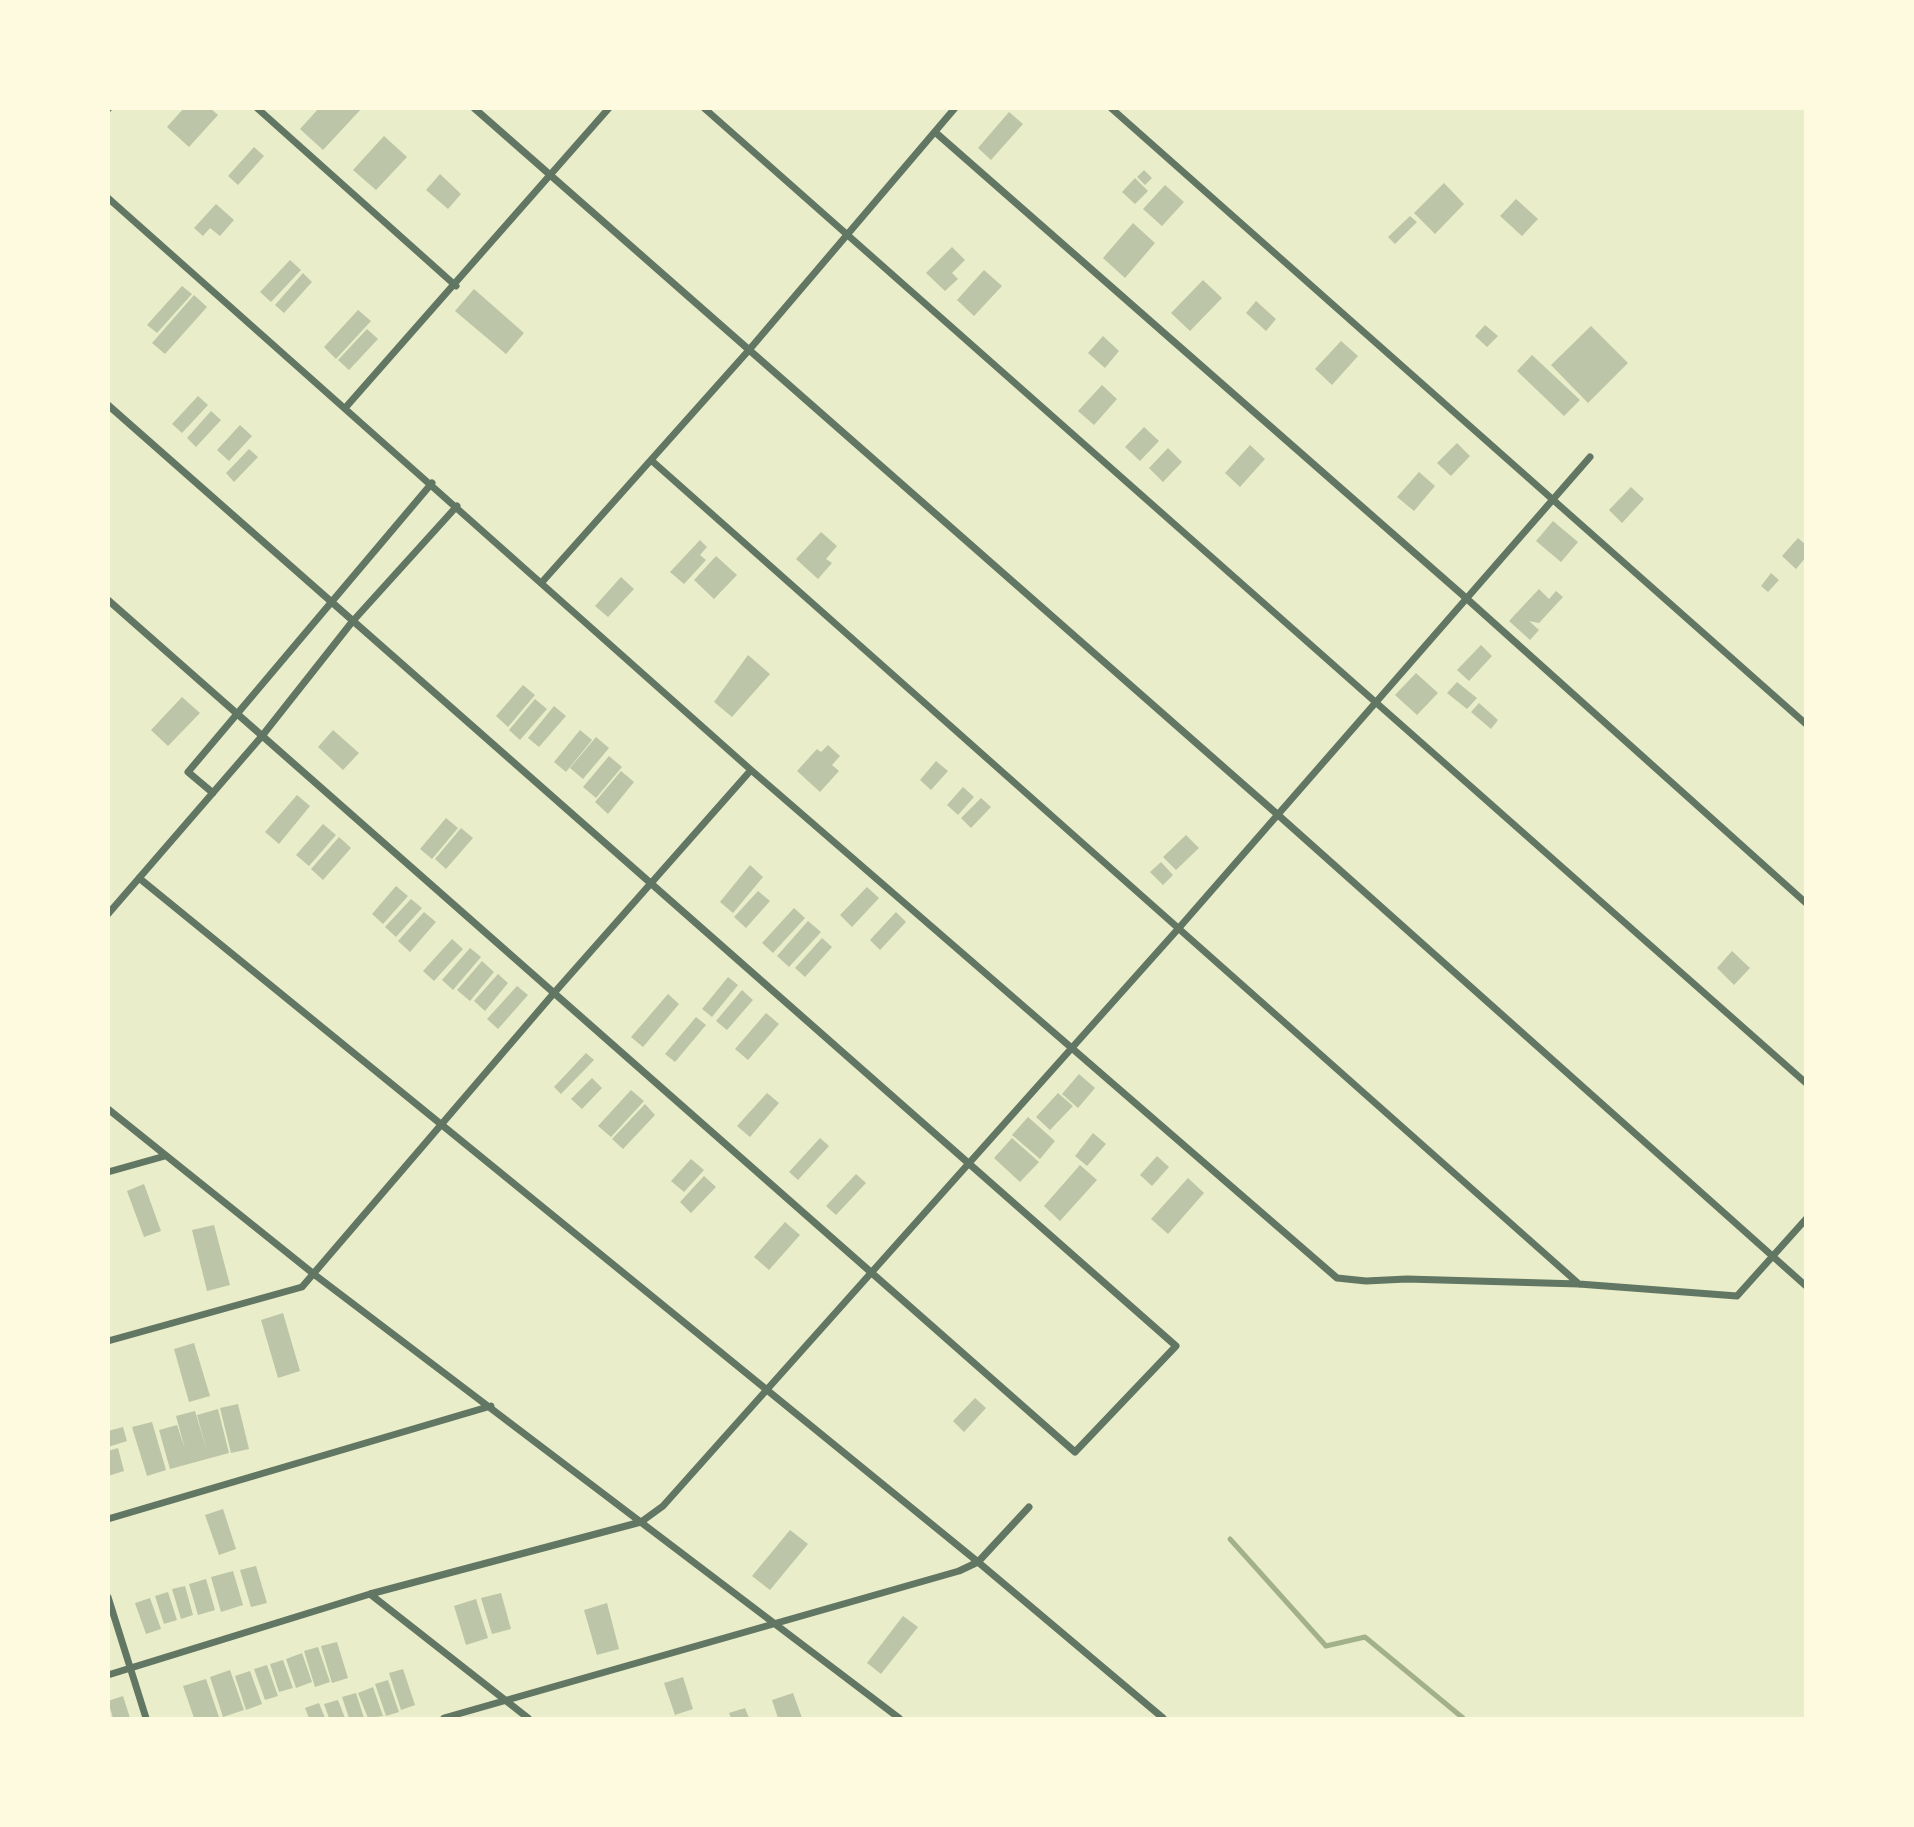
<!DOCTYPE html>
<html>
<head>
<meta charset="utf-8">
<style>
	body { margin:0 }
	#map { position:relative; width:1914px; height:1827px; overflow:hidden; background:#e9edc9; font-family:Lora,serif }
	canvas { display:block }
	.frame { position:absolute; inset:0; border:110px solid #fefae0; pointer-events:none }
</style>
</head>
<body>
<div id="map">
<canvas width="1914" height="1827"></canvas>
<div class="frame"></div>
</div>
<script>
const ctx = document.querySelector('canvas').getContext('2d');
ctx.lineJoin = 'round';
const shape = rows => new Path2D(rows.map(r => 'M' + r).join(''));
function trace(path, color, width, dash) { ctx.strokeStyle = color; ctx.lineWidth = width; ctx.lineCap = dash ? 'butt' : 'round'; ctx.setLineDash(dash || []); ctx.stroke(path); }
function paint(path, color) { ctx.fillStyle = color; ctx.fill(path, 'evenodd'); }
const stream = shape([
	[1230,1539,1326,1646,1365,1637,1463,1718]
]);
const building = shape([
	[184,108,210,108,218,115,189,147,167,127],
	[319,108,362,108,323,150,300,129],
	[1009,112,1023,124,991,160,978,148],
	[384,136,407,157,376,190,353,170],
	[254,147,264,156,238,185,228,176],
	[1144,170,1152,178,1145,185,1137,177],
	[440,174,461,194,448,209,426,190],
	[1135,178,1148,191,1135,204,1122,192],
	[1444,183,1464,204,1435,234,1414,213],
	[1165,185,1184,202,1162,226,1143,209],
	[1516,199,1538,219,1522,236,1500,216],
	[216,204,234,220,220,236,210,228,203,236,194,228],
	[1410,216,1417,222,1395,244,1388,237],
	[1133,223,1155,243,1125,278,1103,258],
	[952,247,965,260,952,273,958,279,945,291,926,273],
	[290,260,301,270,271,302,260,292],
	[984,270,1002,286,974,316,957,300],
	[303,273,312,282,284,313,275,305],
	[1203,280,1222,298,1190,331,1171,313],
	[182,286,192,294,157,333,147,325],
	[474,289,524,333,506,354,455,311],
	[194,295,207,307,165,354,152,343],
	[1256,301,1276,319,1266,331,1246,313],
	[358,310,371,321,336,359,324,347],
	[1485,325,1498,336,1487,347,1475,336],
	[1591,326,1628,363,1588,403,1551,365],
	[367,329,378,339,349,370,338,360],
	[1103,336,1119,351,1105,368,1088,353],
	[1341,341,1358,356,1332,385,1315,369],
	[1532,355,1580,400,1564,416,1517,371],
	[1102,385,1117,399,1094,425,1078,411],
	[198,396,208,405,182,433,172,424],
	[211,411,221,420,196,447,187,438],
	[240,425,252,436,229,461,217,450],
	[1144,427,1159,441,1140,461,1125,447],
	[1457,443,1470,456,1451,476,1437,463],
	[1250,445,1265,459,1240,487,1225,473],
	[1168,448,1182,462,1163,482,1149,468],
	[249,449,258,457,234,482,226,473],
	[1419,472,1435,486,1414,511,1397,497],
	[1631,487,1644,499,1622,523,1609,510],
	[1553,521,1578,542,1561,562,1536,541],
	[821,532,837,546,826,559,832,563,818,579,796,559],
	[1798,538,1806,545,1806,557,1796,569,1782,556],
	[700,540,707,547,700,555,706,560,684,584,670,572],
	[716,556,737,575,714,599,694,580],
	[1771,573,1779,580,1768,592,1761,586],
	[621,577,634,589,608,617,595,606],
	[1539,589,1549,599,1556,591,1563,597,1539,623,1529,621,1539,630,1530,640,1509,621],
	[1481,645,1492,656,1469,681,1457,670],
	[748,655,770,674,732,717,714,702],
	[1416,673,1438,693,1417,715,1395,695],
	[1457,682,1477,698,1467,709,1447,693],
	[523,685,535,695,508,727,496,716],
	[182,697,200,713,168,746,151,730],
	[535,699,547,709,520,740,509,730],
	[1479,703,1498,720,1491,729,1471,712],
	[554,706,566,716,539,747,528,738],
	[333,730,359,753,343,770,318,747],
	[580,730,592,740,566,772,554,762],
	[596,737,609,748,583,779,570,768],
	[828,745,840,756,832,765,839,771,820,792,797,771,817,749,821,752],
	[609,756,622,767,596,798,583,787],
	[936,761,948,771,931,790,920,780],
	[621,771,634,782,608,814,595,802],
	[963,787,974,797,958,815,947,805],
	[297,795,310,806,279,844,265,832],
	[981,798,991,807,971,828,961,818],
	[446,818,458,828,432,859,420,849],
	[323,824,336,835,309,866,296,855],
	[461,828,473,838,446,869,435,859],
	[1186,835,1199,848,1176,870,1163,857],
	[339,837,351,848,323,880,311,869],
	[1161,862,1173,875,1163,885,1150,872],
	[750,865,763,877,733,913,720,902],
	[396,886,408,896,383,924,372,914],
	[867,887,879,898,852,927,840,915],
	[758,891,770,901,746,928,734,917],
	[411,899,422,908,396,937,385,927],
	[794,908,805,918,773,953,762,943],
	[424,912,436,922,410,952,398,941],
	[896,912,906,922,880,950,870,940],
	[808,921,821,932,789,967,777,956],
	[822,938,832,947,805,977,795,968],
	[452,939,463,949,434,981,423,971],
	[470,948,481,957,453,990,442,980],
	[1732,951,1750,968,1734,985,1717,968],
	[482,961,494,972,470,1001,457,990],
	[498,974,508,983,485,1011,474,1001],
	[728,977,738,985,712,1017,702,1009],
	[517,986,528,995,498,1029,487,1019],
	[742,990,753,1000,727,1030,716,1021],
	[668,994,679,1004,643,1047,631,1037],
	[766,1013,779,1024,748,1060,735,1049],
	[696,1017,706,1025,675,1062,665,1054],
	[586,1053,594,1060,561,1094,554,1087],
	[1079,1074,1095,1088,1078,1108,1062,1094],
	[592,1078,602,1088,582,1109,571,1099],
	[631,1090,644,1101,611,1137,598,1126],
	[767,1093,779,1103,750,1137,737,1126],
	[1058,1093,1073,1106,1050,1130,1036,1117],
	[645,1104,655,1115,623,1149,612,1139],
	[1028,1117,1055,1141,1040,1159,1012,1135],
	[1093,1133,1106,1144,1087,1166,1075,1156],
	[820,1138,829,1146,798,1180,789,1172],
	[1012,1138,1039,1162,1020,1182,994,1158],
	[1157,1156,1169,1167,1152,1186,1140,1175],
	[691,1159,704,1170,684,1192,671,1181],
	[1080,1165,1097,1180,1060,1221,1044,1206],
	[856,1174,866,1183,836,1215,826,1206],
	[704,1176,716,1187,691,1213,680,1202],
	[1188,1178,1204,1193,1168,1234,1151,1219],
	[144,1184,161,1231,144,1237,127,1191],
	[785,1222,800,1235,769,1270,754,1257],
	[214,1225,230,1285,207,1291,192,1230],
	[283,1313,300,1371,278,1378,261,1320],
	[194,1343,210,1396,189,1402,174,1349],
	[975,1398,986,1408,964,1432,953,1421],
	[238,1404,249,1449,231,1453,220,1408],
	[218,1409,229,1453,170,1469,159,1430,177,1425,185,1449,176,1416,195,1411,207,1451,197,1415],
	[152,1422,166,1470,147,1476,132,1427],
	[123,1427,127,1441,108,1447,108,1431],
	[118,1448,124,1471,108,1476,108,1451],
	[223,1509,236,1549,219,1555,205,1515],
	[790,1530,808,1544,770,1590,752,1576],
	[256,1566,267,1603,251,1607,240,1570],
	[233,1571,243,1605,221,1612,211,1577],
	[206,1579,215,1610,198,1615,189,1584],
	[185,1586,193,1615,181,1619,172,1589],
	[168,1592,177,1620,164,1624,155,1596],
	[501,1593,511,1629,492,1634,481,1598],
	[150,1598,161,1629,146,1634,135,1603],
	[476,1599,488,1638,466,1645,454,1606],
	[607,1603,619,1649,597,1655,584,1610],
	[903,1616,918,1627,881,1674,867,1663],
	[337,1642,348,1678,332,1683,321,1646],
	[318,1647,330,1682,315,1687,304,1651],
	[302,1653,312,1682,296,1688,286,1659],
	[283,1660,293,1688,279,1692,270,1664],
	[267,1665,278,1696,265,1700,254,1669],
	[403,1669,415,1705,401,1710,389,1673],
	[230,1670,244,1710,223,1717,210,1677],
	[250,1671,262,1704,246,1710,235,1676],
	[683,1677,693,1709,675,1715,664,1683],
	[206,1679,219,1717,194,1718,183,1686],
	[388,1680,399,1712,386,1716,375,1684],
	[373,1687,383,1716,368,1718,358,1693],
	[356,1693,364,1718,349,1718,342,1697],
	[793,1693,802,1718,778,1718,772,1700],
	[123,1696,130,1718,113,1718,108,1701],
	[338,1700,345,1718,329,1718,324,1704],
	[319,1703,325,1718,309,1718,305,1708],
	[745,1708,749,1718,731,1718,729,1713]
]);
const minor = shape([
	[257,108,456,286],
	[474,108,1277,814,1806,1286],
	[704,108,1806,1083],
	[1111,108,1806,724],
	[108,109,109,108],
	[935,132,1466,598,1806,903],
	[108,198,751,770,1337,1278,1366,1281,1407,1279,1579,1284,1737,1296,1806,1219],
	[108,405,1176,1346,1075,1452,108,600],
	[346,407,609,108],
	[651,460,1579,1284],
	[543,581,749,350,955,108],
	[213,793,188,772,432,483],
	[139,878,978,1562,1163,1718],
	[108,914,262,736,352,622,457,506],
	[108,1109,315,1275,899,1718],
	[108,1172,165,1156],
	[108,1341,302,1287,554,993,751,770],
	[108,1519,491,1406],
	[370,1594,528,1718],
	[108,1597,146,1718],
	[108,1675,370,1594,641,1522,663,1506,1178,929,1590,457],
	[444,1718,959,1571,978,1562,1029,1507]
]);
trace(stream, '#a3b18a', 5);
paint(building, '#bcc5a7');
trace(minor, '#617663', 7);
</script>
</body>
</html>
